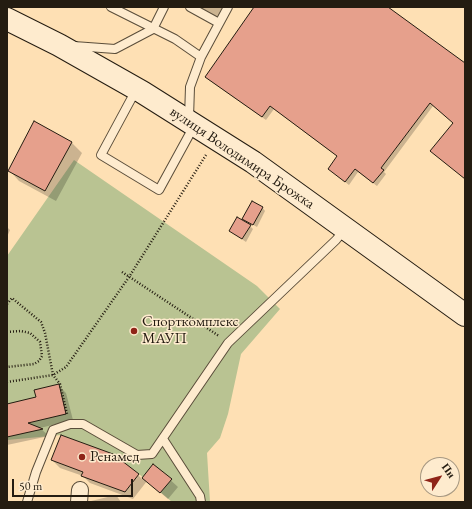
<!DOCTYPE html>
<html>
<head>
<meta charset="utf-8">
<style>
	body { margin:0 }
	#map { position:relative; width:472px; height:509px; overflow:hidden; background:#fee0b4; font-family:"EB Garamond",serif }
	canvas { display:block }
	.frame { position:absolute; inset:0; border:8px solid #241c11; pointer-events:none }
	.north { position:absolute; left:420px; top:457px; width:40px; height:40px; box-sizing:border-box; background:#feebce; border:1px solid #a79882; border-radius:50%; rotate:54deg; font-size:11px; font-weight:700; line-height:16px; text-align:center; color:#241c11 }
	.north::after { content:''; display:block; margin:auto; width:14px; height:18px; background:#8f2418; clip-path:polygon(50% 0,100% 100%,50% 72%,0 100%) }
	.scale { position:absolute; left:12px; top:479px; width:121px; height:18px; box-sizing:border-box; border:2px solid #241c11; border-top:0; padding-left:5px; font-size:12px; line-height:14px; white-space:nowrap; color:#241c11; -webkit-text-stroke:3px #feebce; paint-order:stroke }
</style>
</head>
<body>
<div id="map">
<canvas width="472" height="509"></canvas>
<div class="frame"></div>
<div class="north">Пн</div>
<div class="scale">50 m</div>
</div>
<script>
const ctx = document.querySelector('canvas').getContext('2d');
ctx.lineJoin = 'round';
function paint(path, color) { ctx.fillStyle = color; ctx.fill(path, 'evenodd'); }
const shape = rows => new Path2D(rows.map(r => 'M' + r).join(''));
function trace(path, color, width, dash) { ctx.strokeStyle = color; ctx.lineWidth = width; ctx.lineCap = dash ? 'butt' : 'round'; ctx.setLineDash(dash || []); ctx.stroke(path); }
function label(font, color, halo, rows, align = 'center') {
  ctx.font = font + ' "EB Garamond",serif'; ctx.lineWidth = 3; ctx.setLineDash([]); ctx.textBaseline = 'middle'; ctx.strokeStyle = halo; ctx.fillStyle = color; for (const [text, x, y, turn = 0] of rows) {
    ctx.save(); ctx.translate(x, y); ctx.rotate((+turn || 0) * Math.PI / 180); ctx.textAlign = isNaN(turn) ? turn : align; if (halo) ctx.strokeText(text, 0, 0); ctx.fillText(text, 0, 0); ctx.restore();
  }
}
const green = shape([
	[74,160,257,286,280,309,241,354,228,414,220,438,207,453,210,502,172,502,139,474,113,455,61,435,7,440,7,256]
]);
const shadow = shape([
	[198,7,225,7,219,18],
	[255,7,386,7,465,64,465,179,454,123,433,106,384,172,386,174,377,186,358,172,349,185,332,172,338,157,274,109,266,120,209,80,206,77],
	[35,123,72,143,82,153,56,201,19,181,9,170],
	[262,207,265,211,257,227,243,219],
	[250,226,253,229,246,242,230,231],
	[7,227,10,230,7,237],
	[59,386,66,393,73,420,40,428,49,436,7,445,7,405,37,398],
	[52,460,138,475,142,479,154,465,178,487,168,499,147,481,133,499,90,483,83,476,60,468],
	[116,495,121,502,92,502,91,501]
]);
const building = shape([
	[254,7,388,7,465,63,465,179,430,151,453,123,430,103,381,168,384,170,373,183,355,169,345,182,328,169,337,156,270,106,262,117,205,77,254,7],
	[34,121,72,142,45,191,8,171,34,121],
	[252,201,263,207,253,225,242,219,252,201],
	[237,217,251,225,242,239,229,231,237,217],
	[59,384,66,414,28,423,43,429,7,437,7,404,36,397,34,390,59,384],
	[61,435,113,454,139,474,125,492,81,476,83,472,51,460,61,435],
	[153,464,172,479,160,493,142,478,153,464]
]);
const path = shape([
	[122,272,219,336],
	[7,304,12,298,41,322,45,333,53,375,60,384,67,414],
	[7,332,21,331,30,333,40,342,42,356,39,361,34,364,7,367],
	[7,382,53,375,66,367,129,277,206,155]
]);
const lane = shape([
	[111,7,175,39,201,57],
	[190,7,219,23],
	[74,46,115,49,153,29,164,7],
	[136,90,101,155,159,190,194,126],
	[189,118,190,87,201,57,228,7],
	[163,439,200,496,201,502],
	[27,502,36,472,53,430,70,424,83,424,137,455,152,454,228,343,336,240,344,230]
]);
const street = shape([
	[79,502,80,490]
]);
const secondary = shape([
	[7,19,59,45,142,92,253,162,465,315]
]);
const markers = [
	[134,331,4,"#8f2418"],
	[82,457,4,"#8f2418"]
];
const streetNames = [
	["вулиця Володимира Брожка",242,158,34]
];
const poiNames = [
	["Спорткомплекс",142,322],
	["МАУП",142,339],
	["Ренамед",90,457]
];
paint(green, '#b9c392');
paint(shadow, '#0003');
paint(building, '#e6a08c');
trace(building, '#241c11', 1);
trace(lane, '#5a4d3a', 10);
trace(street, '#5a4d3a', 18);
trace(secondary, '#241c11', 24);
trace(path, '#241c11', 2.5, [1, 2]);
trace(lane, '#feebce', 8);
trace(street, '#feebce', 16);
trace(secondary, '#feebce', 22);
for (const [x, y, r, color] of markers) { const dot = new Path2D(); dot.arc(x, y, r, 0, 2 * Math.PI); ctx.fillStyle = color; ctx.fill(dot); trace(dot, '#feebce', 1.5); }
label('15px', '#241c11', '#feebce', streetNames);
label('15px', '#241c11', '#feebce', poiNames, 'left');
</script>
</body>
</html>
